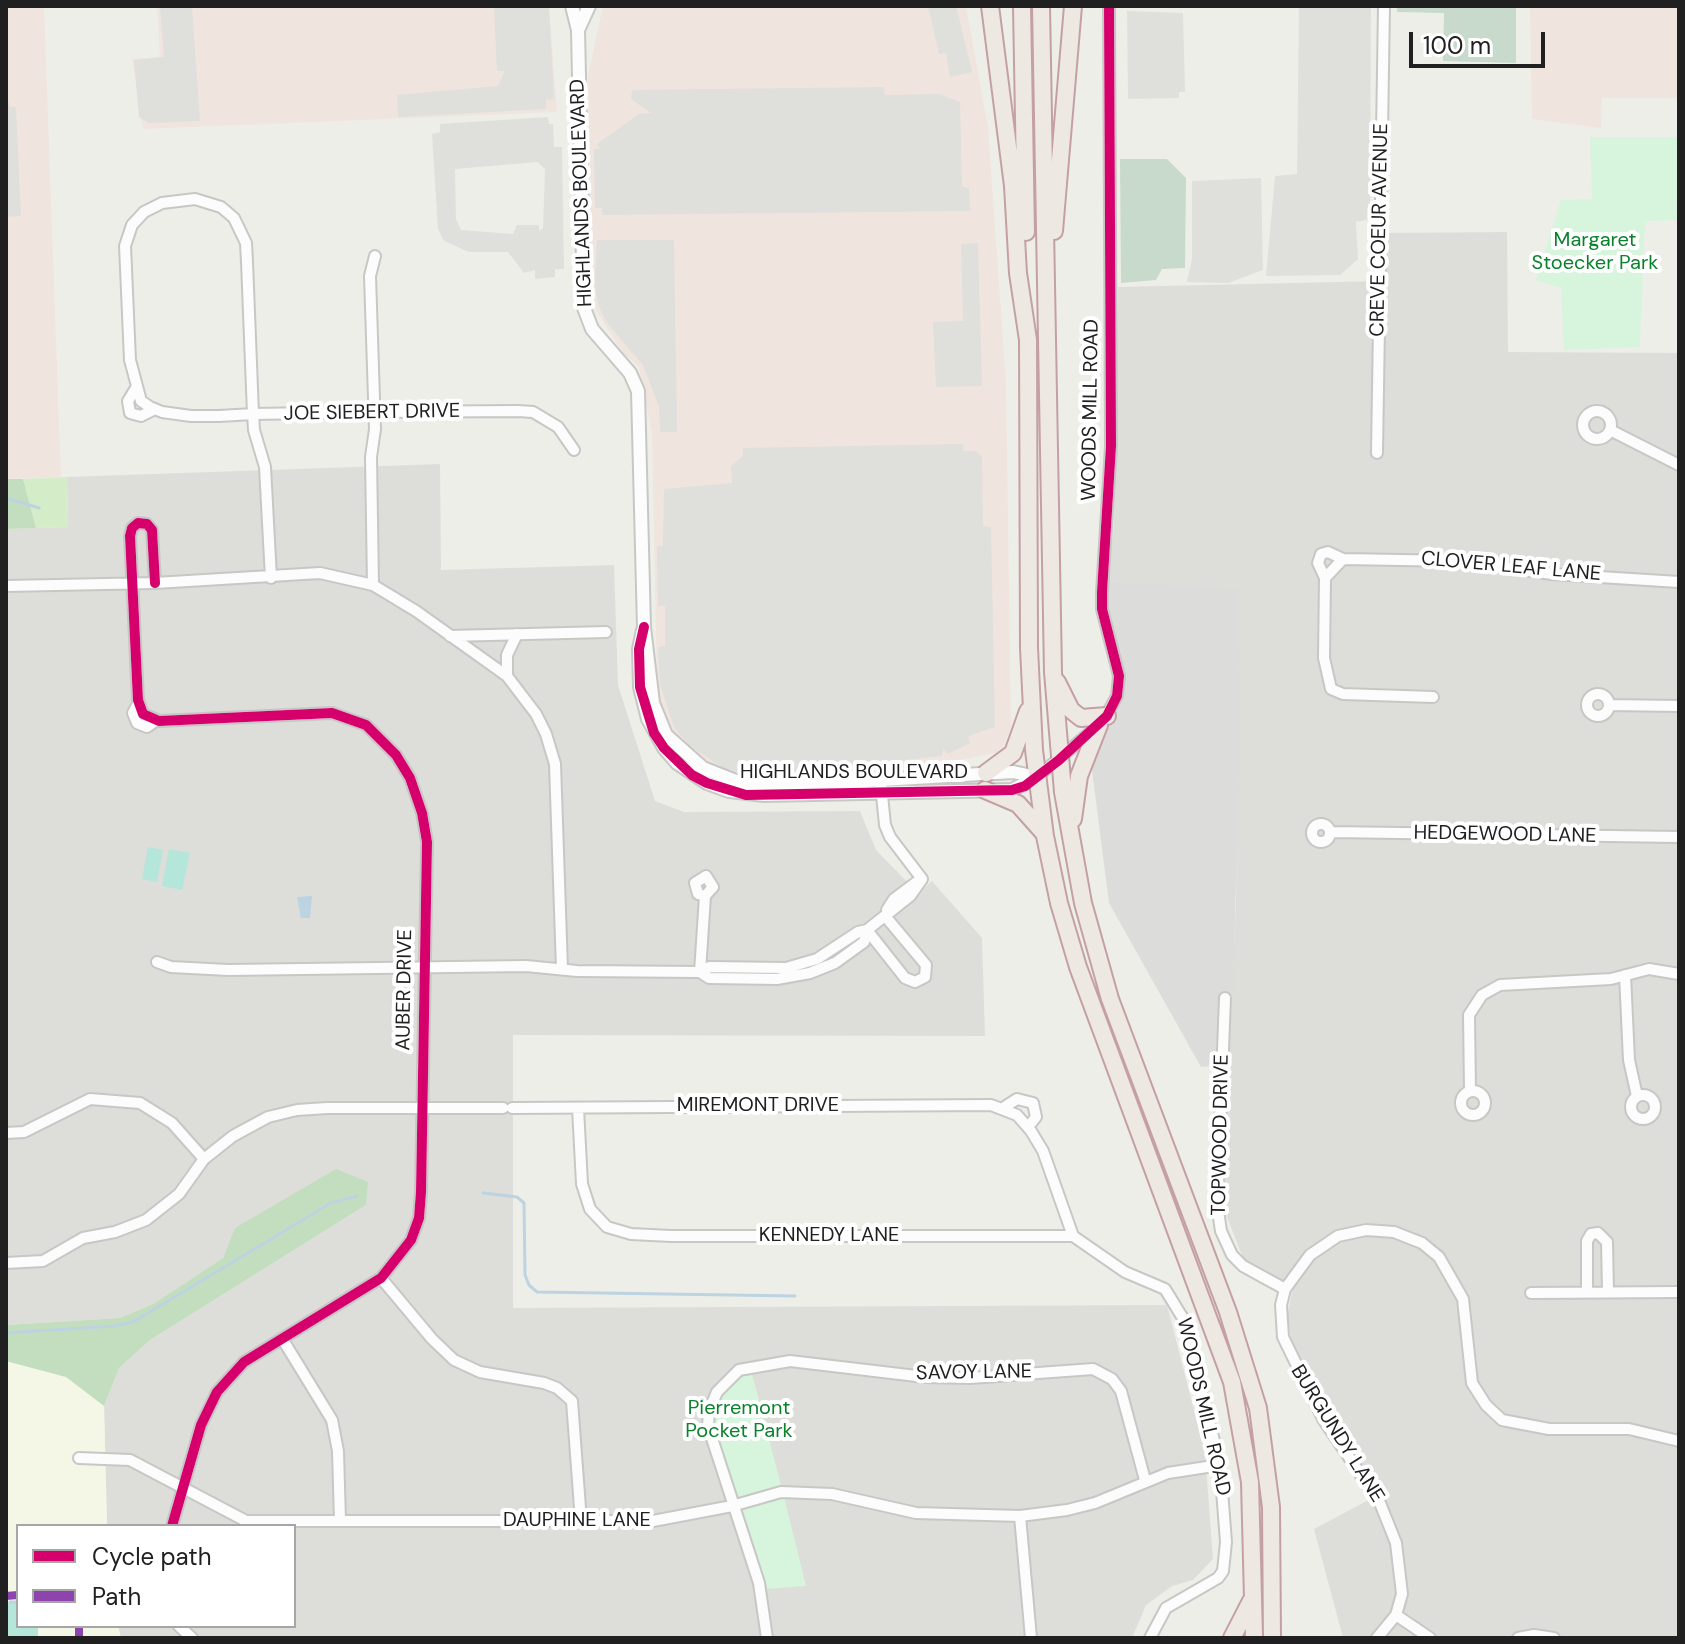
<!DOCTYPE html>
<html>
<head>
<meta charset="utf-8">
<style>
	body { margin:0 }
	#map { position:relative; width:1685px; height:1644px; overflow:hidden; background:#eeeee9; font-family:"DM Sans",sans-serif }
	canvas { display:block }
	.frame { position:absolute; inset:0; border:8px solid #202020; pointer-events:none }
	.legend { position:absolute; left:16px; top:1524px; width:280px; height:104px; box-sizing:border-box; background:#fff; border:2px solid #a6a6a6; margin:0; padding:10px 14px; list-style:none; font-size:24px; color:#202020 }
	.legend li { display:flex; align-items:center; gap:16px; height:40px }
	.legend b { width:40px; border:2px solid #a6a6a6 }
	.scale { position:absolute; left:1409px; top:32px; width:136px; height:36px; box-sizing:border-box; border:4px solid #202020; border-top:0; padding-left:10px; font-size:24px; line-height:28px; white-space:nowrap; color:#202020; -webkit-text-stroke:6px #fff; paint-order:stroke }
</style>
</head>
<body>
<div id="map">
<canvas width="1685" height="1644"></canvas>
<div class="frame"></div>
<ul class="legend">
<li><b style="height:10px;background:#d6006c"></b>Cycle path</li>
<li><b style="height:10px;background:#8e44ad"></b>Path</li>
</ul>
<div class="scale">100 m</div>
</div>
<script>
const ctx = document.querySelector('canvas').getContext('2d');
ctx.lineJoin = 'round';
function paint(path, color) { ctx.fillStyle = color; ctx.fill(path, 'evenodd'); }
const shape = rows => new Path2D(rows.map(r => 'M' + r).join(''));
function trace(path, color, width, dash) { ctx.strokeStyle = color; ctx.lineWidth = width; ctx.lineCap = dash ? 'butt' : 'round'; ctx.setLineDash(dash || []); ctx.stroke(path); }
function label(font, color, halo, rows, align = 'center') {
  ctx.font = font + ' "DM Sans",sans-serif'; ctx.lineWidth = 8; ctx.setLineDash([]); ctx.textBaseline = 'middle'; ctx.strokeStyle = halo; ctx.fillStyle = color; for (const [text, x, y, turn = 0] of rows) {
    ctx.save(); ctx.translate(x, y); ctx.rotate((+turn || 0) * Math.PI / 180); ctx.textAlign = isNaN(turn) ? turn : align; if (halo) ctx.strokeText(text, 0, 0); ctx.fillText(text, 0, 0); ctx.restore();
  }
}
const residential = shape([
	[1507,232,1508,352,1679,353,1679,1638,1343,1638,1314,1529,1378,1495,1335,1431,1294,1354,1287,1317,1293,1288,1259,1273,1243,1258,1227,1217,1224,1174,1236,900,1238,591,1108,581,1114,523,1118,287,1381,281,1384,233],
	[440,464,441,570,614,565,618,685,655,801,684,812,860,811,876,850,918,893,932,881,982,938,985,1036,513,1035,513,1308,1167,1305,1205,1453,1213,1559,1193,1580,1172,1586,1146,1605,1132,1638,121,1638,118,1626,294,1626,294,1526,107,1526,104,1406,119,1368,150,1340,366,1205,236,1228,223,1258,153,1304,120,1318,6,1325,6,529,68,527,67,477]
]);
const commercial = shape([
	[6,6,44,6,61,477,6,479],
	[157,6,549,6,557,112,143,129,132,59,160,57],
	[603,6,966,6,988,127,1006,382,1011,728,1001,752,959,760,807,776,751,777,717,772,685,750,663,716,657,687,652,433,639,367,623,353,592,304,588,75],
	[1530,6,1679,6,1679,98,1602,98,1601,128,1532,119]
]);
const education = shape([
	[6,1361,66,1377,104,1406,107,1526,18,1526,18,1626,118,1626,121,1638,6,1638]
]);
const religious = shape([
	[1108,581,1238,590,1239,763,1233,996,1220,995,1215,1066,1201,1067,1109,903,1091,763,1097,742,1116,713,1125,687,1108,613]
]);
const grass = shape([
	[67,477,68,527,36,528,23,479]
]);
const forest = shape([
	[6,479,23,479,36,528,6,529],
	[336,1169,368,1182,366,1205,150,1340,119,1368,104,1406,66,1377,6,1361,6,1325,120,1318,153,1304,223,1258,235,1228]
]);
const cemetery = shape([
	[1397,6,1516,6,1516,63,1443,61,1444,13,1397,12],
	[1120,159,1167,159,1186,178,1185,268,1162,269,1156,280,1121,283]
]);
const park = shape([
	[1590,137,1679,137,1679,220,1645,221,1640,347,1564,350,1561,288,1536,280,1561,200,1592,199],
	[751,1370,784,1497,806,1586,765,1589,714,1426,714,1413,724,1391]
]);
const pitch = shape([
	[148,847,163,850,157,882,142,879],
	[169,849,190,853,182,890,162,886],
	[6,1603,18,1603,18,1626,38,1626,38,1638,6,1638]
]);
const parking = shape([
	[160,6,192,6,200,121,149,123,139,117,134,60,164,57],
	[494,6,549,6,554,99,546,100,546,109,398,117,397,95,498,86,505,71,497,71],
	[928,6,956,6,972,72,950,77,946,53,939,54],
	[1299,6,1371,6,1370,219,1356,222,1358,259,1340,275,1266,276,1275,176,1297,174],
	[1127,11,1183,13,1185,92,1179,92,1179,98,1128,99],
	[884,87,885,95,939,94,960,102,962,187,969,188,970,211,602,215,602,208,595,208,594,149,600,149,597,144,639,114,651,113,631,99,632,90],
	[6,94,10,107,16,107,21,216,6,217],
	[548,117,549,124,553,124,554,147,562,147,564,269,555,269,555,277,535,279,535,270,524,273,508,252,469,252,444,241,438,229,432,134,440,132,440,124],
	[538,162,545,169,543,228,539,231,539,225,517,225,513,234,461,230,456,219,455,169],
	[1261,178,1263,270,1228,283,1187,282,1192,259,1192,181],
	[597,240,674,240,677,432,660,432,659,407,643,365,607,323,599,307,595,287],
	[978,243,982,386,936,387,933,322,963,321,961,244],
	[963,444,963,451,976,451,982,457,983,526,991,527,995,727,968,736,970,743,948,754,943,748,942,756,797,771,774,771,773,765,763,764,745,767,744,773,740,773,723,768,689,745,674,727,660,684,658,647,665,646,665,606,658,606,657,546,663,546,664,489,732,483,731,466,743,456,743,448]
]);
const water = shape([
	[312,896,310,918,301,918,297,897]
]);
const stream = shape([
	[6,498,39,508],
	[483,1193,517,1197,524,1203,525,1275,529,1285,537,1292,795,1296],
	[6,1333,114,1326,133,1322,331,1203,357,1196],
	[10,1602,18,1602]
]);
const minor = shape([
	[136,388,128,401,130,413,141,416,155,409],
	'1583 425a14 14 0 1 1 28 0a14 14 0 1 1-28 0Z',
	[1610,430,1679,465],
	[1377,453,1384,6],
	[271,578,265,467,254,430,253,414,247,262,246,243,234,218,221,207,195,199,162,203,144,212,132,225,125,246,130,360,141,401,150,407,162,412,191,416,219,416,253,414,374,412,518,411,533,412,558,427,574,450],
	[1325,578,1318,563,1321,554,1328,552,1343,559],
	[155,583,152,530,147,524,138,523,132,528,130,536,138,700,143,714,159,721,332,713,366,725,396,755,410,778,422,813,427,842,421,1192,419,1218,411,1240,381,1278,244,1362,217,1392,201,1425,172,1526],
	[373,585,371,457,375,429,370,276,375,256],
	[6,586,155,583,320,573,373,585,416,611,507,676,536,714,546,734,555,764,562,969],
	[450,636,606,632],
	[507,676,507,655,517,634],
	'1587 705a11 11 0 1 1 22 0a11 11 0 1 1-22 0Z',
	[1433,697,1343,694,1331,689,1324,658,1325,578,1343,559,1459,561,1552,574,1679,582],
	[139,702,133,713,137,723,147,727,157,720],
	[1609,705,1679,706],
	[1105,718,1117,696,1119,676,1102,609,1102,592,1111,446,1109,6],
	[1037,777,1094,729],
	[881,785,885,825,890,837,922,879],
	'1312 833a9 9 0 1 1 18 0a9 9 0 1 1-18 0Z',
	[1330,832,1679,837],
	[887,910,894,899,918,881],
	[867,930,905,978,915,982,925,977,926,965,885,916],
	[157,962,171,967,228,970,526,966,577,971,700,972,709,967,786,968,817,959,858,932,867,930,910,896,922,879],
	[700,972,709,978,777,979,810,973,835,963,864,942,867,930],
	[700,972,705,896,713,887,706,876,695,883,698,894,705,896],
	[1625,975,1629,1060,1637,1096],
	[1225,998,1217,1204,1221,1231,1232,1255,1243,1266,1285,1289],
	[1470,1091,1469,1015,1482,995,1500,985,1611,979,1649,969,1679,974],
	'1461 1103a12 12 0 1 1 24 0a12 12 0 1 1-24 0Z',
	'1631 1107a12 12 0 1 1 24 0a12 12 0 1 1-24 0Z',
	[512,1108,991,1105,1017,1115,1031,1131,1043,1151,1073,1236],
	[578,1108,582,1184,590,1209,607,1227,631,1234,671,1236,1073,1236,1125,1272,1165,1289,1184,1320,1220,1465,1226,1542,1223,1571,1218,1578,1166,1608,1150,1638],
	[1003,1108,1017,1099,1033,1103,1036,1117,1028,1127],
	[6,1133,24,1132,90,1099,140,1103,172,1123,204,1159],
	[6,1263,43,1261,83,1238,115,1232,146,1220,179,1194,204,1159,233,1136,268,1117,297,1110,327,1108,503,1108],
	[381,1278,432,1339,454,1360,480,1372,544,1383,557,1388,572,1401,581,1521],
	[1587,1292,1587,1241,1591,1234,1598,1233,1607,1242,1608,1292],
	[1531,1293,1679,1292],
	[283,1340,332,1420,338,1451,340,1521],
	[79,1458,130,1460,246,1521,653,1521,732,1506,781,1492,832,1494,916,1513,1020,1516,1067,1510,1095,1503,1168,1473,1220,1465],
	[1020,1516,1031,1638],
	[1396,1615,1430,1638],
	[179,1626,192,1638],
	[767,1638,759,1583,708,1426,709,1411,717,1392,739,1370,790,1361,925,1377,970,1378,1093,1369,1112,1379,1121,1391,1145,1480],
	[1377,1638,1396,1615,1402,1594,1396,1543,1380,1503,1323,1419,1283,1337,1281,1305,1285,1289,1310,1255,1338,1236,1366,1230,1394,1232,1422,1243,1439,1257,1463,1299,1472,1383,1486,1405,1502,1420,1549,1429,1629,1429,1679,1441],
	[1518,1638,1534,1635,1554,1638]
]);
const tertiary = shape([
	[572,6,578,30,584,308,592,329,630,373,638,391,644,627,653,703,666,735,703,768,741,783,833,783,1013,772,1037,777],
	[578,30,589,6],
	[643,630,639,649,640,687,648,719,664,748,677,763,707,783,729,791,764,795,1012,790,1037,777]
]);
const trunk = shape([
	[990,6,1013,186,1018,273,1028,340,1029,648,1034,750,1045,836,1059,903,1078,967,1232,1382,1250,1482,1254,1638],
	[1022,6,1026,232],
	[1041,6,1053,672,1063,792,1083,903,1110,999,1228,1312,1258,1408,1271,1507,1272,1638],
	[1054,231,1073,6],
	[1057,682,1071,710,1081,718,1107,716],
	[986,773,1013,753,1028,711],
	[985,790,1018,804,1043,832],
	[1073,819,1079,776,1099,725],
	[1232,1638,1251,1601]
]);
const quiet = shape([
	[6,1596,18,1595],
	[79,1626,79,1638]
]);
const cycleway = shape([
	[155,583,152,530,147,524,138,523,132,528,130,536,138,700,143,714,159,721,332,713,366,725,396,755,410,778,422,813,427,842,421,1192,419,1218,411,1240,381,1278,244,1362,217,1392,201,1425,172,1526],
	[644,627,639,649,640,687,654,733,664,748,692,775,707,783,746,795,1012,790,1025,786,1059,760,1107,716,1117,696,1119,676,1102,609,1102,592,1111,446,1109,6]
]);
const streetNames = [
	["HIGHLANDS BOULEVARD",582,193,-92],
	["CREVE COEUR AVENUE",1380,230,-89],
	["WOODS MILL ROAD",1091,410,-89],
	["JOE SIEBERT DRIVE",372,413,-1],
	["CLOVER LEAF LANE",1511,567,5],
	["HIGHLANDS BOULEVARD",854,773],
	["HEDGEWOOD LANE",1505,835,1],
	["AUBER DRIVE",405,990,-89],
	["MIREMONT DRIVE",758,1106],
	["TOPWOOD DRIVE",1221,1135,-89],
	["KENNEDY LANE",829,1236],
	["SAVOY LANE",974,1373,-1],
	["WOODS MILL ROAD",1203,1407,77],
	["BURGUNDY LANE",1337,1434,58],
	["DAUPHINE LANE",577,1521]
];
const parkNames = [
	["Margaret",1595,241],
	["Stoecker Park",1595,264],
	["Pierremont",739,1409],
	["Pocket Park",739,1432]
];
paint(residential, '#ddddda');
paint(commercial, '#f0e4de');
paint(education, '#f4f7e5');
paint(religious, '#dcdcda');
paint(grass, '#d4ecc7');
paint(forest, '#c3debe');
paint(cemetery, '#c7dacb');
paint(park, '#d6f5dc');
paint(pitch, '#b4e6da');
paint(parking, '#dfdfdc');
paint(water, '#bcd3e1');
trace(stream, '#bcd3e1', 3);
trace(minor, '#c7c7c5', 14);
trace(tertiary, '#c7c7c5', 16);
trace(trunk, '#c4a0a4', 20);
trace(minor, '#fcfcfc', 10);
trace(tertiary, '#fcfcfc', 12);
trace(trunk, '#eee8e2', 16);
trace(quiet, '#8e44ad', 8, [16, 8]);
trace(cycleway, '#d6006c', 10);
label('20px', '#202020', '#fff', streetNames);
label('20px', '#0a812b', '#fff', parkNames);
</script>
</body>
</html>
